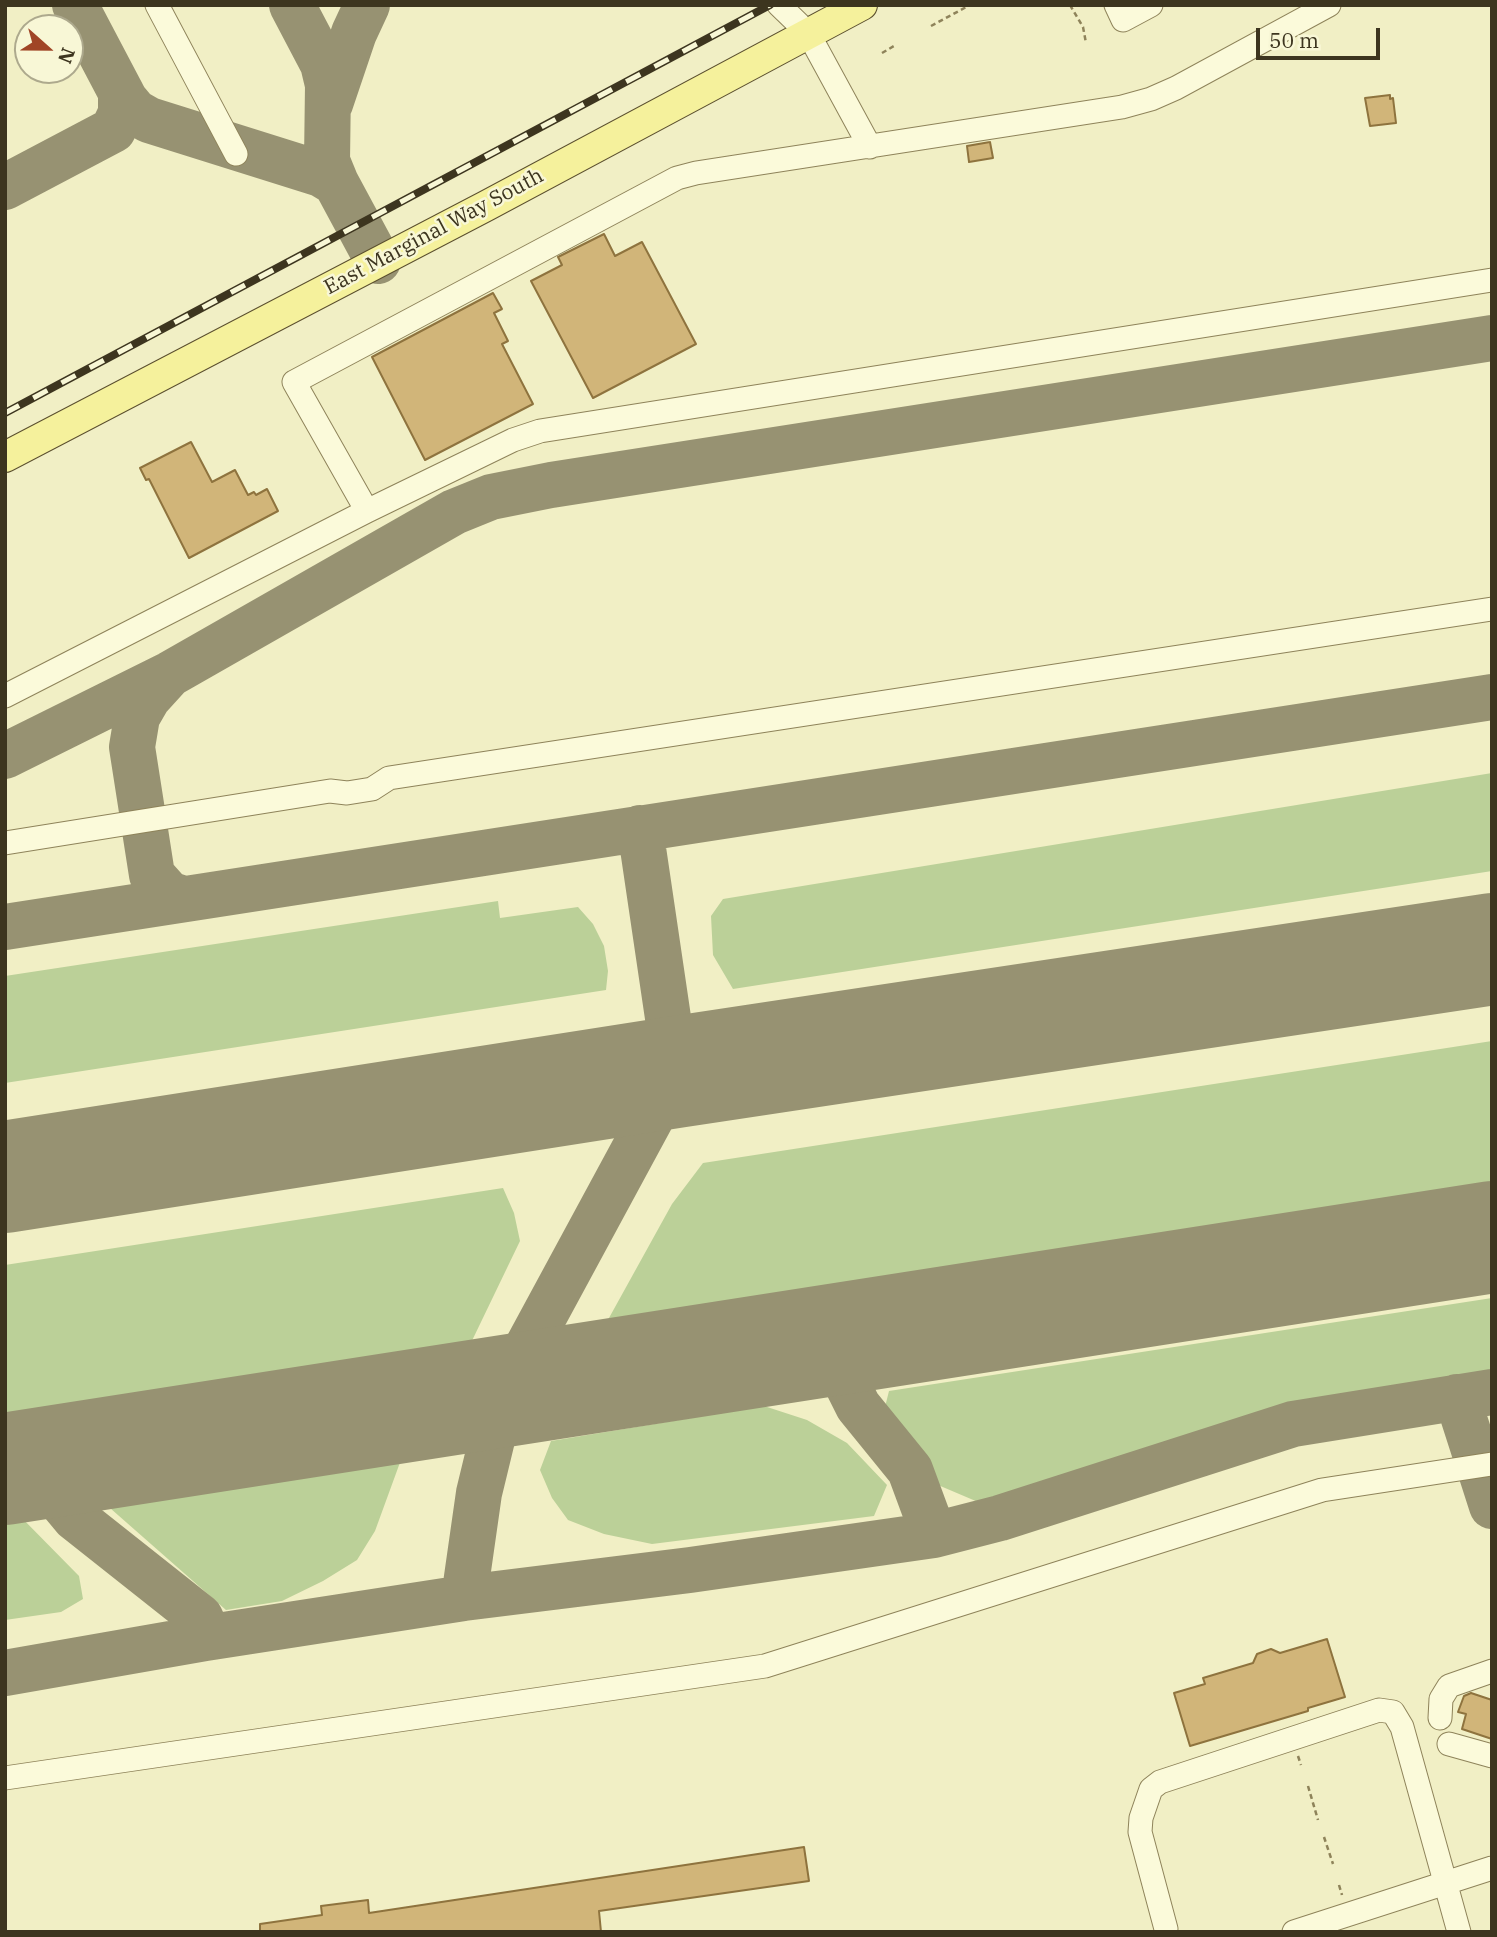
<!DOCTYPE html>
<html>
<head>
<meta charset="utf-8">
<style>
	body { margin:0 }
	#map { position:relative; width:1497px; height:1937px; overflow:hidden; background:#f1efc5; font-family:"IBM Plex Serif",serif }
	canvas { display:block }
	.frame { position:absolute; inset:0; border:7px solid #3d351f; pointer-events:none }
	.north { position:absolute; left:14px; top:14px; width:70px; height:70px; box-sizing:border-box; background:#f8f7d6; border:2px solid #ada98d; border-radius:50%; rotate:111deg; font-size:19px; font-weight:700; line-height:28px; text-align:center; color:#3d351f }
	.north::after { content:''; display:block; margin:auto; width:24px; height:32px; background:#a04526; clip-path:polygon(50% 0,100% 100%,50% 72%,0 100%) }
	.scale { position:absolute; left:1256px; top:28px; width:124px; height:32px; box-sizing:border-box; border:4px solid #3d351f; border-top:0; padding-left:9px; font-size:21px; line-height:24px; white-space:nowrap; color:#3d351f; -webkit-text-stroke:5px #f8f7d6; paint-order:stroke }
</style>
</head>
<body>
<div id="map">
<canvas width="1497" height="1937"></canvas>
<div class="frame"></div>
<div class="north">N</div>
<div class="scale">50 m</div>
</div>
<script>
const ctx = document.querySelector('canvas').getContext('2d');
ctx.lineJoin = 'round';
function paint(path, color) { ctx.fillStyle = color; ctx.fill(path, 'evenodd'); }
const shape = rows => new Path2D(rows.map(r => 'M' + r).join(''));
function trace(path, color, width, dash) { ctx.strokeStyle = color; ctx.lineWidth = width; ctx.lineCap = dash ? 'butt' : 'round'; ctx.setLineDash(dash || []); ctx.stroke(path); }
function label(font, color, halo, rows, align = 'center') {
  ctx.font = font + ' "IBM Plex Serif",serif'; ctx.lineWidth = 5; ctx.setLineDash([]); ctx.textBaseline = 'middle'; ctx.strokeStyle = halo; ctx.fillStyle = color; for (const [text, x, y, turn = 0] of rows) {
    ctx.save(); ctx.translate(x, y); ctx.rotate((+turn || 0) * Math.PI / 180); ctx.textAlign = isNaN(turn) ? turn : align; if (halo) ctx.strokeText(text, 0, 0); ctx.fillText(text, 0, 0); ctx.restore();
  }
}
const green = shape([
	[1492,773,1492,871,733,989,713,955,711,916,723,899],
	[498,901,500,918,578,907,593,924,604,946,608,971,606,990,5,1083,5,976],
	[1492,1041,1492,1185,604,1327,672,1204,703,1163],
	[503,1188,514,1213,520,1241,468,1349,5,1420,5,1265],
	[1492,1298,1492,1372,1297,1402,1014,1495,978,1502,938,1485,896,1433,884,1411,889,1391],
	[764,1406,807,1420,847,1443,887,1485,874,1516,652,1544,604,1534,568,1520,552,1498,540,1470,551,1441],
	[402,1457,375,1531,357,1560,323,1581,282,1601,226,1610,102,1501],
	[16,1512,79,1576,83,1599,61,1612,5,1620,5,1514]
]);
const taxiway = shape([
	[75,5,125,100,135,112,149,120,321,174,336,183,378,261],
	[292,5,323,64,328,85,327,161,336,183],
	[330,104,354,33,367,5],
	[5,187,113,130,121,113,121,92],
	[168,676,148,698,137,717,132,747,152,875,169,894,184,899],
	[5,756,170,674,454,512,491,497,551,485,1492,338],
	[5,927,1492,697],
	[825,1340,858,1406,910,1470,934,1535],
	[1457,1397,1492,1506],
	[40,1464,45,1482,75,1518,200,1617,205,1628,205,1638],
	[464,1598,479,1493,504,1390,676,1072,640,828],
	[5,1673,205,1638,464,1598,690,1570,934,1535,1000,1518,1293,1424,1492,1392]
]);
const runway = shape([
	[5,1177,676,1072,1492,949],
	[5,1469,1492,1237]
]);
const building = shape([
	[1390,95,1390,99,1393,98,1396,123,1370,126,1365,98,1390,95],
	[990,142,993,158,969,162,967,146,990,142],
	[604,234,615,256,642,242,696,344,593,398,531,281,562,265,558,257,604,234],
	[493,293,502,309,494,313,508,341,502,344,533,404,425,460,372,357,493,293],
	[191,442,212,482,235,470,248,495,254,492,256,495,267,489,278,511,189,558,149,479,146,480,140,468,191,442],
	[1327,1639,1345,1697,1308,1708,1308,1711,1190,1746,1174,1693,1205,1684,1203,1678,1253,1663,1257,1654,1271,1649,1280,1653,1327,1639],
	[1471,1693,1492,1700,1492,1739,1462,1729,1466,1714,1458,1712,1464,1696,1471,1693],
	[804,1847,809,1881,599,1911,601,1932,260,1932,260,1924,322,1915,321,1906,368,1900,369,1913,804,1847]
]);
const path = shape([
	[990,5,992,5],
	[1070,5,1083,27,1086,43],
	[931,26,970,5],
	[882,53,894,46],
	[1298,1756,1301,1765],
	[1308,1786,1318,1820],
	[1324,1837,1333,1864],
	[1339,1885,1342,1895]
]);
const minor = shape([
	[157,5,236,154],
	[779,5,808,33,870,147],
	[1116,5,1123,20,1151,5],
	[367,511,294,382,677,178,696,173,1122,107,1151,99,1176,88,1329,5],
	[5,696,367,511,513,440,540,431,1492,280],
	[5,843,330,791,347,793,372,789,389,778,1492,609],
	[1440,1718,1441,1699,1449,1686,1492,1671],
	[1449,1744,1492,1756],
	[5,1778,765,1666,1322,1490,1492,1464],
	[1166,1929,1140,1832,1141,1818,1151,1789,1160,1782,1379,1710,1393,1712,1402,1727,1459,1932],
	[1294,1932,1492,1868]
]);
const major = shape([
	[5,457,486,206,862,5]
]);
const rail = shape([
	[5,413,770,5]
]);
const streetNames = [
	["East Marginal Way South",434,232,-28]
];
paint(green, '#bbd098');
trace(taxiway, '#979272', 46);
trace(runway, '#979272', 112);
paint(building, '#d1b579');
trace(building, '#8e733e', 2);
trace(minor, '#8e835a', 25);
trace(major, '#5b4f2e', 32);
trace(path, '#8e835a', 2.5, [5, 3.5]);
trace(minor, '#fbfada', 23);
trace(major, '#f5f19c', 30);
trace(rail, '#3d351f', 8);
trace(rail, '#f8f7d6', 5, [16]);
label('21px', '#3d351f', '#f8f7d6', streetNames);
</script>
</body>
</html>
